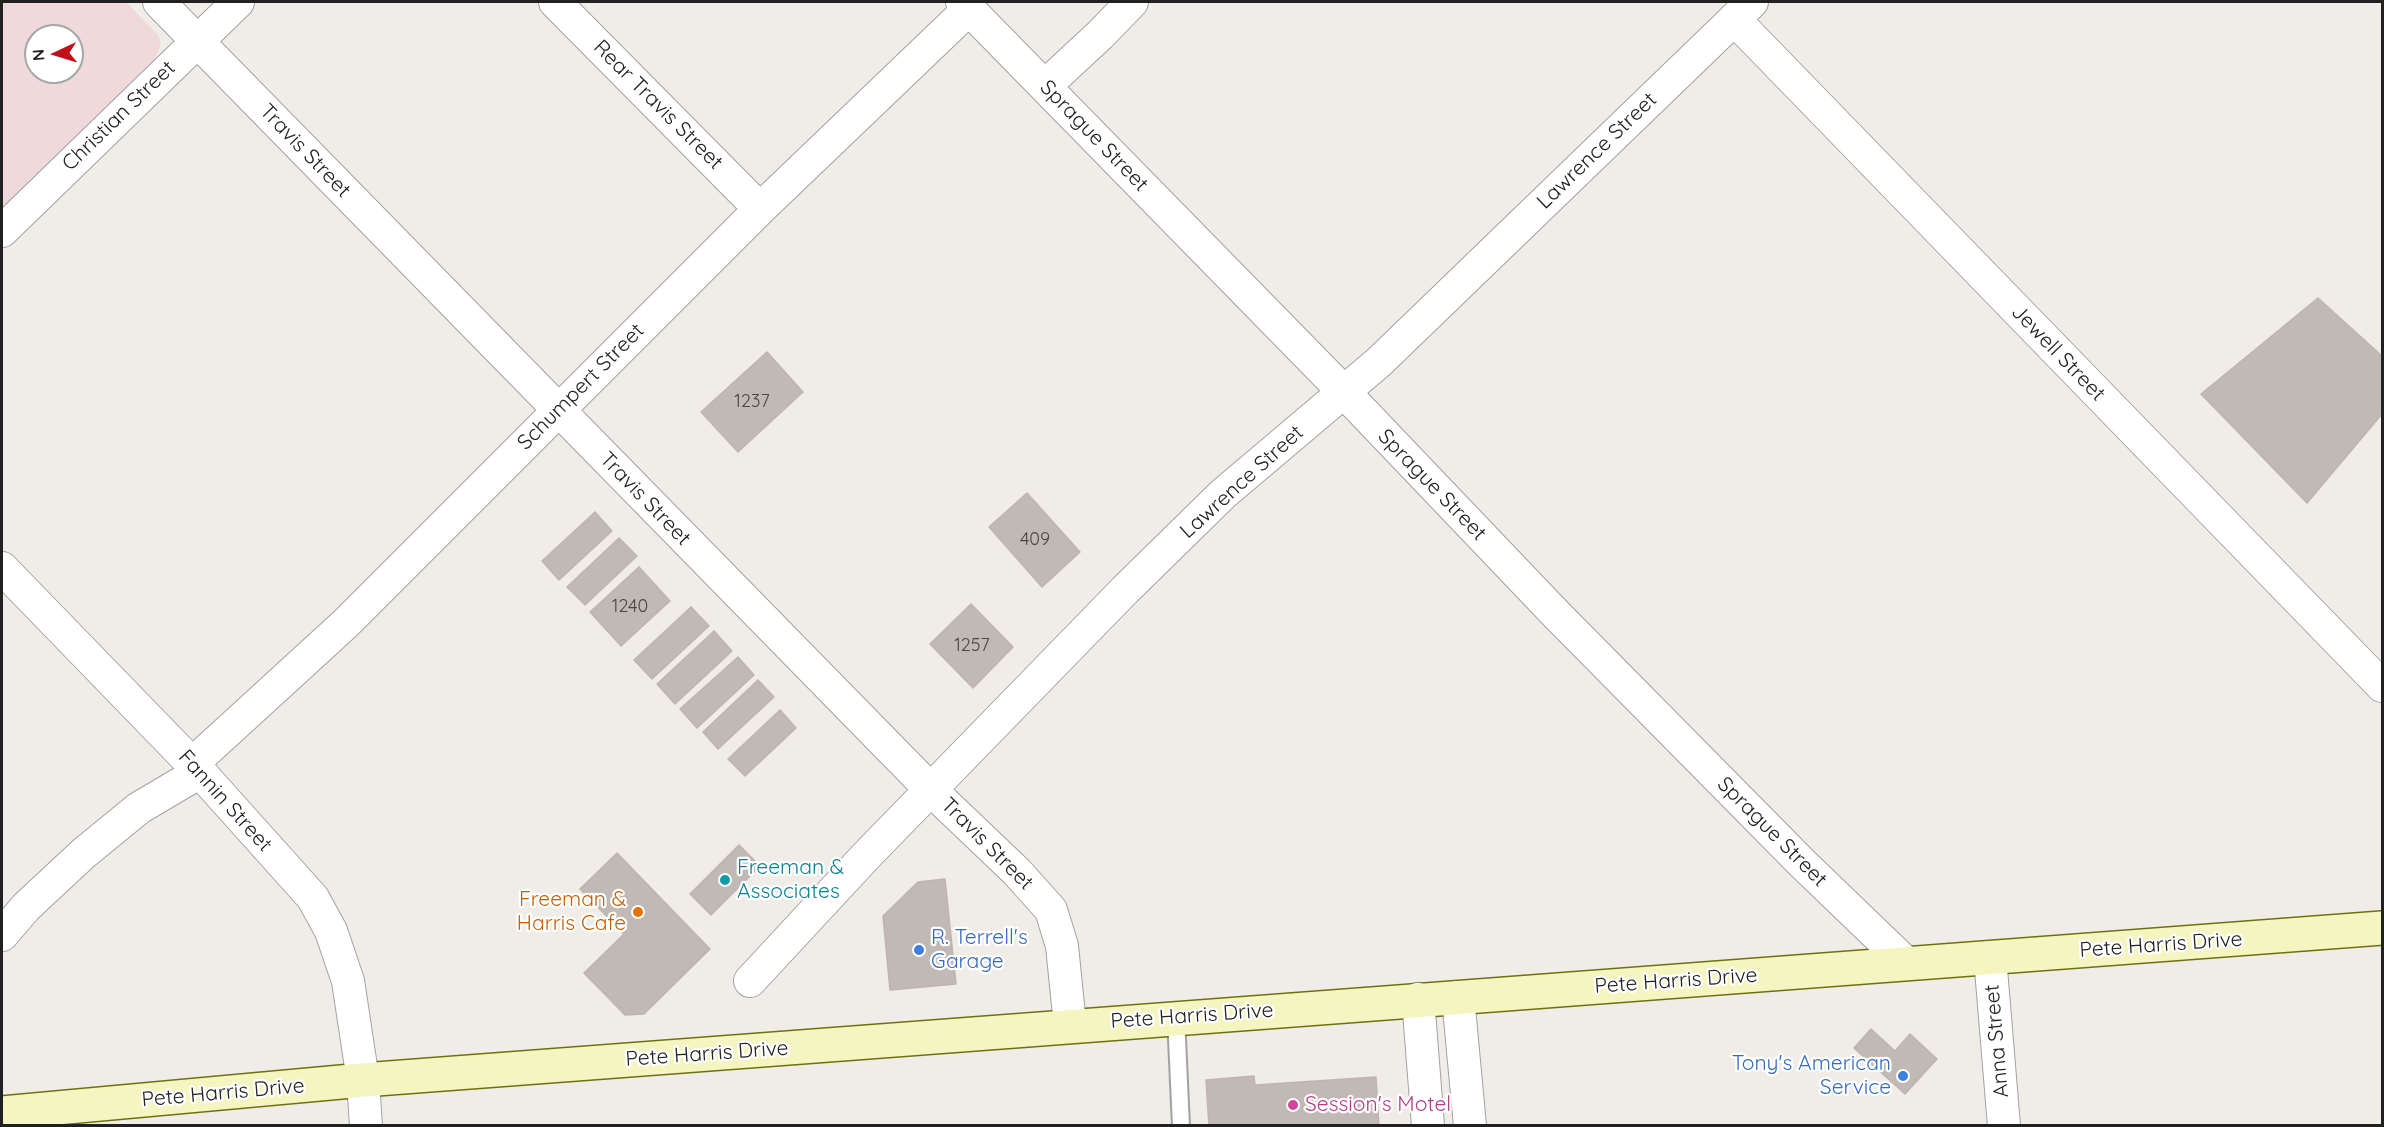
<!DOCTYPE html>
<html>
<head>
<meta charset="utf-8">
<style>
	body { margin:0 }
	#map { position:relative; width:2384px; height:1127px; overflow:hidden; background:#f0ede8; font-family:Quicksand,sans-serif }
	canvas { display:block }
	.frame { position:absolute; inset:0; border:3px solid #212121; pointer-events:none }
	.north { position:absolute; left:24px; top:24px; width:60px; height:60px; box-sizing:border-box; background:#fff; border:2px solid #a6a6a6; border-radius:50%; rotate:266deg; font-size:16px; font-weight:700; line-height:24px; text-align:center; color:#212121 }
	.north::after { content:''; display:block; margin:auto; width:21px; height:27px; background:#c2101a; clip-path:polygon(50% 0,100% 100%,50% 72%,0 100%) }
</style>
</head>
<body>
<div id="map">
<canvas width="2384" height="1127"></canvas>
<div class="frame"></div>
<div class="north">N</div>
</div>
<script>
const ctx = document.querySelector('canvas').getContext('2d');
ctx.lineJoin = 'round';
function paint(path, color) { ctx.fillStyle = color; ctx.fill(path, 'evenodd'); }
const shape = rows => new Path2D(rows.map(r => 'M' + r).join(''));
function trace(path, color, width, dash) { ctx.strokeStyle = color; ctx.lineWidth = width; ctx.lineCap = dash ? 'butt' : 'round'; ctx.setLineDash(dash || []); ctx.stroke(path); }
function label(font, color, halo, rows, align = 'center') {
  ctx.font = font + ' Quicksand,sans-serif'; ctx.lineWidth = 4.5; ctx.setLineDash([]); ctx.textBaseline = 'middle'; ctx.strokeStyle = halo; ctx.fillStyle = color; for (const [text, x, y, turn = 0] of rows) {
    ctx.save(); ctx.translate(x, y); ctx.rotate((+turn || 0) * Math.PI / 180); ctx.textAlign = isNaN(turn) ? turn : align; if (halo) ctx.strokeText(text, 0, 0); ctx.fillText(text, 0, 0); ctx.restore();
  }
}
const commercial = shape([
	[2,2,126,2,157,34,161,42,155,60,2,209],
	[36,36,72,36,72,72,36,72]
]);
const building = shape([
	[2318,298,2382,356,2382,414,2307,503,2201,394,2318,298],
	[767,352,803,392,738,452,701,412,767,352],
	[1027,493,1080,552,1042,587,989,527,1027,493],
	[595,512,612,531,559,580,542,561,595,512],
	[619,538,637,556,585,605,567,587,619,538],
	[639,567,670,601,621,646,590,612,639,567],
	[971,604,1013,647,973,688,930,644,971,604],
	[691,607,709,626,652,679,634,660,691,607],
	[714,631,732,651,675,704,657,684,714,631],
	[738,657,754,675,697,728,680,709,738,657],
	[758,680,774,697,718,749,703,732,758,680],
	[780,710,796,728,745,776,728,759,780,710],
	[739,845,760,866,711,915,690,894,739,845],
	[617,853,710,949,644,1014,625,1015,584,973,624,934,580,889,617,853],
	[945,879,956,984,890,990,883,916,918,882,945,879],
	[1871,1029,1895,1051,1910,1034,1937,1059,1905,1094,1854,1048,1871,1029],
	[1254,1076,1255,1085,1376,1077,1379,1126,1209,1126,1206,1080,1254,1076]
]);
const service = shape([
	[1176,1017,1181,1126]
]);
const minor = shape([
	[159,2,931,790,1017,872,1051,910,1062,946,1070,1025],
	[555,2,760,209],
	[962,2,1344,392,1554,612,1803,864,1907,964],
	[1734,19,2382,686],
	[1045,86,1100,35,1132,2],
	[2,231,238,2],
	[2,568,200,772,313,898,331,931,348,981,363,1080,366,1126],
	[192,764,345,624,760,209,969,9],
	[2,935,26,907,84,853,139,808,200,772],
	[1990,957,2004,1126],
	[750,981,866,856,1125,590,1223,494,1379,362,1752,2],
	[1458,997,1470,1126],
	[1418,999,1428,1126]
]);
const secondary = shape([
	[2,1113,363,1080,2382,928]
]);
const markers = [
	[725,880,6,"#0f9aa8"],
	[638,912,6,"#e8710a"],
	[919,950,6,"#3f7fe0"],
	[1903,1076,6,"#3f7fe0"],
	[1293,1105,6,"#d1479c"]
];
const numberNames = [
	["1237",752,402],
	["409",1035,540],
	["1240",630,607],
	["1257",972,646]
];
const streetNames = [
	["Rear Travis Street",658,105,45],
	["Christian Street",119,116,-44],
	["Sprague Street",1094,136,46],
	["Travis Street",305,151,46],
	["Lawrence Street",1597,151,-44],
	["Jewell Street",2058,353,46],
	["Schumpert Street",581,387,-45],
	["Lawrence Street",1242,482,-42],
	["Sprague Street",1432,485,46],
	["Travis Street",645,499,46],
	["Fannin Street",225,801,48],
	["Sprague Street",1772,832,45],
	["Travis Street",987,844,45],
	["Pete Harris Drive",2161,945,-4],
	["Pete Harris Drive",1676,981,-4],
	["Pete Harris Drive",1192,1016,-4],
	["Anna Street",1997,1041,-95],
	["Pete Harris Drive",707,1054,-4],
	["Pete Harris Drive",223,1093,-5]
];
const cultureNames = [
	["Freeman &",737,868],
	["Associates",737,892]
];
const foodNames = [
	["Freeman &",626,900],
	["Harris Cafe",626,924]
];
const shopNames = [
	["R. Terrell's",931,938],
	["Garage",931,962],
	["Tony's American",1891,1064,"right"],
	["Service",1891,1088,"right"]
];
const hotelNames = [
	["Session's Motel",1305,1105]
];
paint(commercial, '#efd9da');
paint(building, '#c1b9b5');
trace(building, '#c1b4ab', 1.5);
trace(service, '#a2a2a2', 20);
trace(minor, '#a2a2a2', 34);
trace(secondary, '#6d720e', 36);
trace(service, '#fff', 16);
trace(minor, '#fff', 32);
trace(secondary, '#f5f5c1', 33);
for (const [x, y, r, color] of markers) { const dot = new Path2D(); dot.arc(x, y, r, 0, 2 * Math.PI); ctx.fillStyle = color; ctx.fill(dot); trace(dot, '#fff', 2); }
label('18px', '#494746', null, numberNames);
label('21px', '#212121', '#fff', streetNames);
label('21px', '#0d838f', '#fff', cultureNames, 'left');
label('21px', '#c56008', '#fff', foodNames, 'right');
label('21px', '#366cbe', '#fff', shopNames, 'left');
label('21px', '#b23c85', '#fff', hotelNames, 'left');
</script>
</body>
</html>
